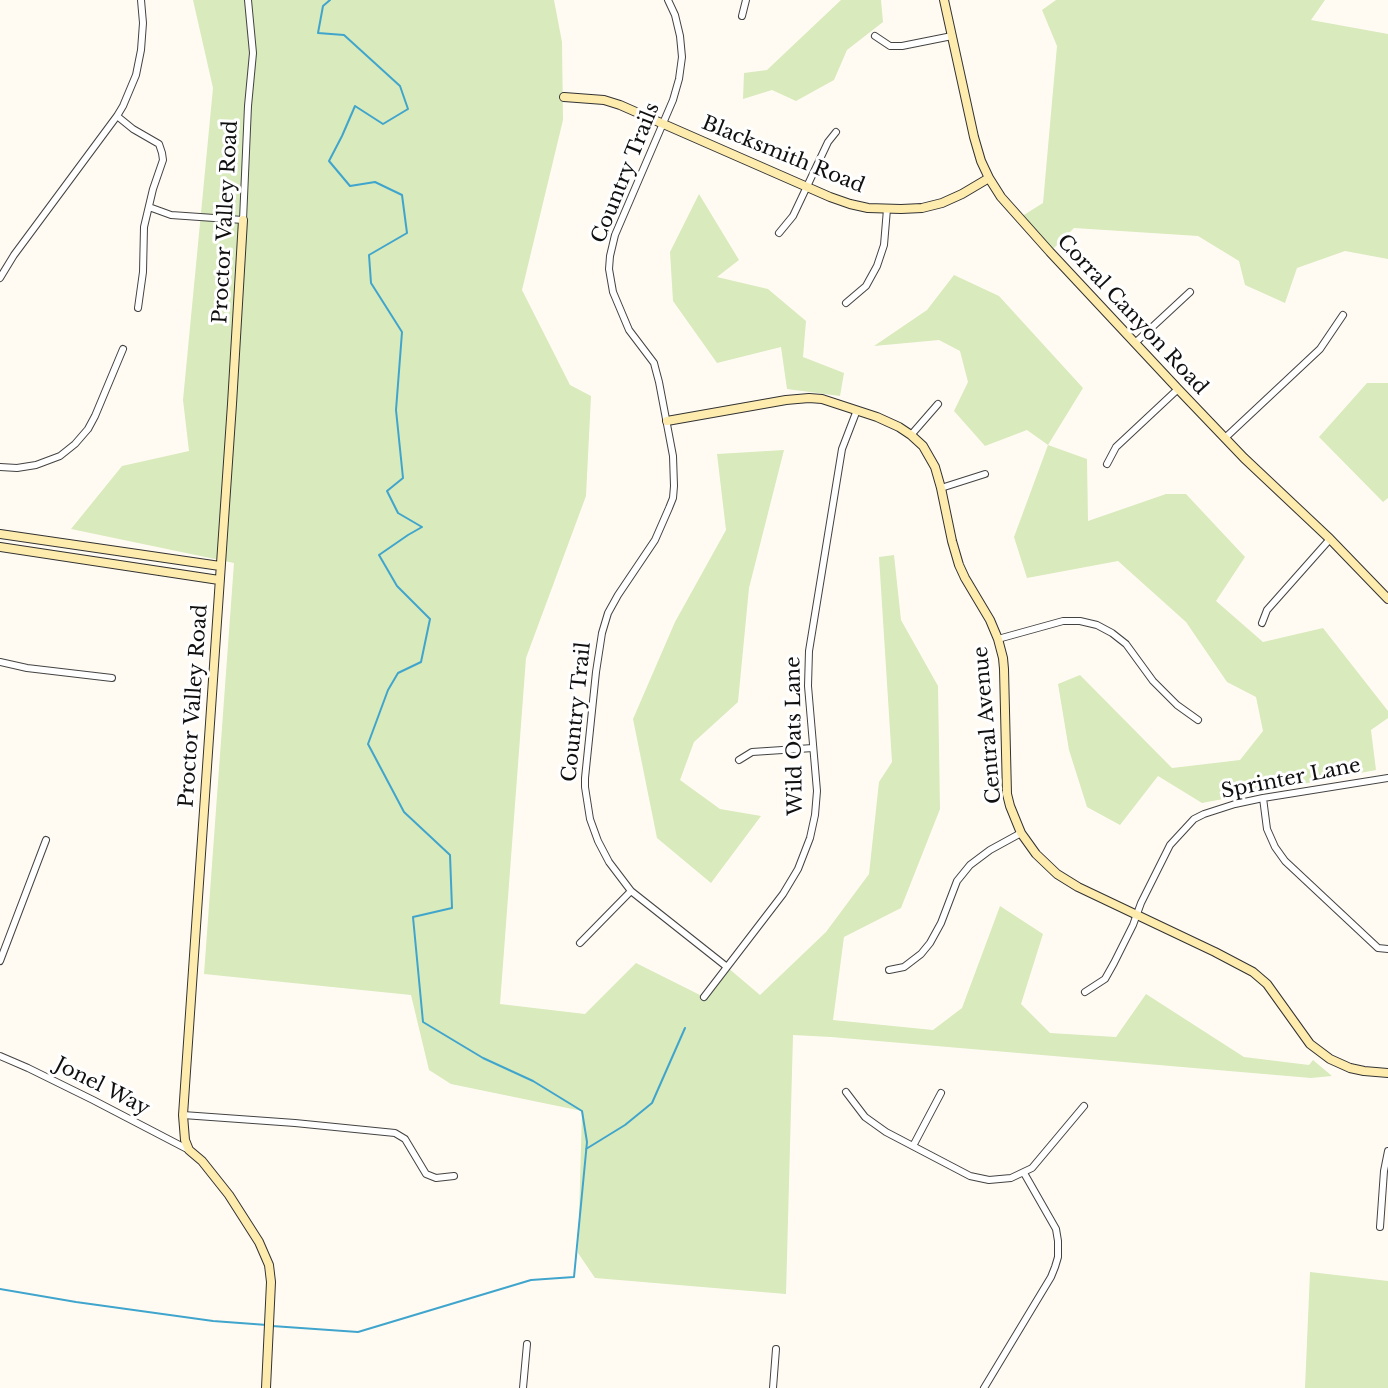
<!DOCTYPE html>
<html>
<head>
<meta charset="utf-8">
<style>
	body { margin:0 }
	canvas { display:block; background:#fffbf3 }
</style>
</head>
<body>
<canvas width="1388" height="1388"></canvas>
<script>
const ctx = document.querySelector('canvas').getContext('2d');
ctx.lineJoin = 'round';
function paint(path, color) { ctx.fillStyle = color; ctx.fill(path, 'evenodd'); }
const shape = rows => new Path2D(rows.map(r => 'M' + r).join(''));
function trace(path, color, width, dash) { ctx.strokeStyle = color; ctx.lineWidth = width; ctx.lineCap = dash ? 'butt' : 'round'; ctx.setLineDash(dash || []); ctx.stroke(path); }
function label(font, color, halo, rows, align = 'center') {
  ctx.font = font + ' "Libre Baskerville",serif'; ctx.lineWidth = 6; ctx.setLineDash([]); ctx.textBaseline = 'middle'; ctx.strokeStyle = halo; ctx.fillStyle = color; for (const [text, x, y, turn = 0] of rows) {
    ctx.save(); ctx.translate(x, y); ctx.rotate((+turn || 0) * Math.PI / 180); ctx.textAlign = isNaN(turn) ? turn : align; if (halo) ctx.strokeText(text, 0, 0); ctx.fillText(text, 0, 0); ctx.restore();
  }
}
const green = shape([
	[193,0,554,0,562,42,563,120,522,290,570,385,591,396,586,496,526,658,500,1004,585,1014,636,963,704,997,727,967,760,995,826,932,869,874,879,782,892,762,879,557,894,555,901,620,938,686,940,809,901,908,844,937,833,1020,933,1030,962,1008,1000,906,1043,934,1021,1004,1050,1033,1116,1037,1146,994,1244,1057,1309,1065,1313,1060,1332,1076,1311,1078,831,1037,793,1035,786,1294,595,1278,578,1253,582,1111,451,1084,429,1070,411,995,204,974,234,563,71,529,122,466,189,451,183,400,213,88],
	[841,0,881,0,883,22,847,50,834,80,796,101,772,90,743,99,744,73,767,70],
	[1056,0,1325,0,1311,20,1388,34,1388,259,1345,251,1297,268,1285,303,1245,285,1239,261,1198,236,1074,228,1050,252,1019,218,1043,203,1057,46,1042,10],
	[699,194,739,260,717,277,768,289,806,321,803,357,844,373,840,396,787,389,781,347,717,363,673,301,670,252],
	[954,275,999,296,1083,388,1048,445,1087,459,1088,521,1166,494,1186,494,1245,557,1216,601,1263,642,1323,628,1388,711,1388,718,1371,730,1376,770,1202,803,1158,776,1120,825,1087,807,1069,750,1058,684,1080,675,1172,768,1240,760,1263,731,1256,697,1227,682,1186,622,1118,561,1027,578,1014,537,1048,445,1027,430,985,446,954,411,968,382,960,351,939,340,874,346,927,310],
	[1367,383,1388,383,1388,498,1383,502,1319,437],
	[784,450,749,588,738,702,694,742,680,780,720,809,761,816,711,883,657,838,633,719,675,622,726,530,717,454],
	[1310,1272,1388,1281,1388,1388,1305,1388]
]);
const stream = shape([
	[586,1149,625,1125,652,1103,685,1028],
	[0,1289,76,1302,213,1321,267,1325],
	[272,1326,358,1332,531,1280,574,1277,587,1142,582,1111,533,1081,483,1058,423,1022,413,917,452,908,450,855,404,812,368,744,388,690,398,673,421,662,430,619,397,586,379,555,408,535,422,527,398,513,387,491,403,478,396,410,402,332,371,283,369,255,407,233,402,195,375,182,350,186,329,161,342,136,355,106,383,124,408,109,400,86,344,35,318,33,323,6,330,0]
]);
const street = shape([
	[668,0,675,15,680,36,682,57,679,79,673,100,615,235,610,256,609,269,613,292,629,330,654,363,655,367,659,382,673,456,674,486,673,498,669,508,655,540,618,595,608,613,602,633,596,672,585,778,585,787,590,819,598,841,609,862,631,891,727,967],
	[742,16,746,0],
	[875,36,890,46,902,46,952,36],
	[117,116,133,129,159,144,162,153,163,160,153,189,144,227,143,272,138,308],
	[149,207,171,215,243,220,248,106,253,53,248,0],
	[779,233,793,216,828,142,836,132],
	[0,278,14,255,117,116,123,106,136,75,141,50,143,23,141,0],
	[846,303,866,286,877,266,884,245,887,209],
	[1135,343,1190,292],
	[911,435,938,404],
	[1225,438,1320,349,1343,315],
	[1107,464,1116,447,1178,389],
	[0,467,17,468,36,465,60,456,75,444,88,429,95,416,123,349],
	[941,488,985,474],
	[1262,623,1267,610,1330,539],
	[998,639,1063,621,1080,621,1097,625,1112,633,1126,644,1153,681,1177,705,1198,720],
	[0,662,27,668,112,678],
	[739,760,752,752,813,748],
	[1263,798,1267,829,1275,847,1285,861,1378,948,1388,949],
	[580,943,631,891],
	[0,961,46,840],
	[889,970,904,967,921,954,930,943,941,923,957,881,970,865,990,850,1021,833],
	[1085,992,1105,979,1114,963,1133,925,1141,903,1170,845,1194,819,1204,814,1235,804,1263,798,1388,778],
	[704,997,783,894,798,869,810,838,815,815,817,791,808,686,809,651,842,449,857,410],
	[0,1056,28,1068,93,1100,189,1150],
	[846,1092,865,1117,886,1132,970,1176,989,1180,1011,1178,1032,1168,1084,1106],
	[183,1115,295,1123,395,1133,405,1139,426,1174,436,1178,454,1176],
	[913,1146,941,1093],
	[1380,1227,1384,1171,1388,1151],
	[523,1388,527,1344],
	[773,1388,776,1349],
	[984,1388,1051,1277,1055,1267,1058,1257,1058,1241,1056,1229,1024,1173]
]);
const secondary = shape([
	[944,0,974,137,981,161,989,178,1001,197,1050,252,1178,389,1244,458,1330,539,1388,599],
	[564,97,604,100,620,105,830,197,850,204,868,208,901,209,922,208,942,203,962,194,989,178],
	[243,220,232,404,183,1115,185,1140,189,1150,202,1161,229,1195,259,1242,269,1265,271,1282,266,1388],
	[667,421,786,400,809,398,822,399,877,417,899,427,911,435,923,446,935,467,941,488,952,541,959,565,965,578,990,620,998,639,1003,658,1004,669,1007,794,1010,806,1021,833,1036,854,1057,874,1078,887,1215,952,1253,972,1267,984,1310,1044,1330,1059,1350,1068,1364,1071,1388,1073],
	[0,534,220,566],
	[0,547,219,580]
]);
const streetNames = [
	["Blacksmith Road",783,155,22],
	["Country Trails",626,173,-68],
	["Proctor Valley Road",226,222,-87],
	["Corral Canyon Road",1132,315,47],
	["Proctor Valley Road",194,706,-86],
	["Country Trail",577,712,-84],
	["Central Avenue",988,725,-95],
	["Wild Oats Lane",795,736,-91],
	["Sprinter Lane",1291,779,-11],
	["Jonel Way",102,1087,27]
];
paint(green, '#d9eabc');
trace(stream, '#40a5cd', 2);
trace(street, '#434343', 8);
trace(secondary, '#323232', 10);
trace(street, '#fff', 6);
trace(secondary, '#feecaf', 8);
label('20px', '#101010', '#fff', streetNames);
</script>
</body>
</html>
